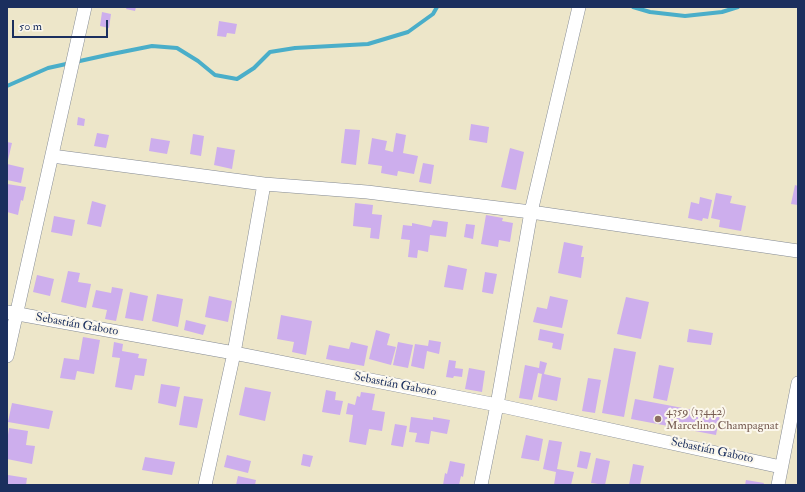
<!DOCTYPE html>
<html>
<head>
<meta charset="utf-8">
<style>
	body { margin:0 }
	#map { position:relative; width:805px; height:492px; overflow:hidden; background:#ede6c9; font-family:"IM FELL Double Pica",serif }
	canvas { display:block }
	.frame { position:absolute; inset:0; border:8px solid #1b2f5e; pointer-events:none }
	.scale { position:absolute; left:12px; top:20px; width:96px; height:18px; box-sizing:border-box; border:2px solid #1b2f5e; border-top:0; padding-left:5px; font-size:12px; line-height:14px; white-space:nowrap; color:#1b2f5e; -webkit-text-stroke:3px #fbf7ec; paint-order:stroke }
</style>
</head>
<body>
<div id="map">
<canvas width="805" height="492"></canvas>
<div class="frame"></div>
<div class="scale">50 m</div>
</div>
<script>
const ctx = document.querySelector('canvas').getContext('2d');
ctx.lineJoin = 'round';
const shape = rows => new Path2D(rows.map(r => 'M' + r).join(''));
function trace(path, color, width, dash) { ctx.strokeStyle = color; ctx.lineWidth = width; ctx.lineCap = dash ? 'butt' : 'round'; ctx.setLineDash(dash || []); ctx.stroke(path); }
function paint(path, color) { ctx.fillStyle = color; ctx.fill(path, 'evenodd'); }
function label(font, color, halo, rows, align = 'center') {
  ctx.font = font + ' "IM FELL Double Pica",serif'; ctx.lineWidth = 4; ctx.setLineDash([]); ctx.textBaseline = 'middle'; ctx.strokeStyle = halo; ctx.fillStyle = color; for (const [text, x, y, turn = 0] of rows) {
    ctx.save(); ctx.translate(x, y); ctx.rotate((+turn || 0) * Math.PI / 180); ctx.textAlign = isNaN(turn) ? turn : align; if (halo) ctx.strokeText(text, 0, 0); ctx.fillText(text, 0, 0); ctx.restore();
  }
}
const stream = shape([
	[633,7,650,12,685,16,722,12,738,7],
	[7,86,48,68,107,55,152,46,177,48,198,61,215,75,237,79,254,68,270,52,295,48,368,44,408,32,433,14,437,7]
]);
const building = shape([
	[127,7,136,7,135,11,126,9],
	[102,12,111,14,109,28,100,26],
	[219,21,237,24,235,34,227,33,226,37,217,36],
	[78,117,85,119,84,126,77,125],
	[471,124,489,127,487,143,469,140],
	[345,129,360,130,356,165,341,163],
	[97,133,109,135,106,148,94,146],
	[396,133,406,135,403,153,418,156,414,174,398,171,397,176,381,173,382,166,368,164,372,138,387,141,385,150,393,152],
	[193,134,204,136,201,156,190,154],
	[151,138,170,141,167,154,149,151],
	[7,142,12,143,8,160,7,159],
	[217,147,235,150,232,169,214,165],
	[510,148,524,152,516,190,501,187],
	[423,163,434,165,431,184,419,182],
	[7,164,24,168,21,183,7,180],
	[7,184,26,187,23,201,21,200,18,215,7,212],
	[795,185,798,186,798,205,791,204],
	[716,193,732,196,730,203,746,206,741,231,719,227,720,220,711,218],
	[700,197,712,200,708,219,703,218,702,221,688,218,691,202,699,204],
	[92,201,106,205,101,227,87,224],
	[355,203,373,205,372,214,382,215,379,239,370,238,371,228,353,226],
	[486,215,503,218,502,221,513,223,510,242,499,240,498,247,481,244],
	[54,216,75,220,72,236,51,232],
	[433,220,448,222,446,237,430,235,428,252,418,250,417,258,408,257,410,240,401,239,403,225,412,226,412,223,431,227],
	[466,224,475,225,473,239,464,237],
	[564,242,583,246,581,257,584,257,581,278,558,273],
	[448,265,467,269,463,290,444,287],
	[68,271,80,273,78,282,91,284,86,308,61,302],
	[485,272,497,274,493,294,482,292],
	[37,275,54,279,50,296,33,292],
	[112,287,123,289,116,321,105,319,107,310,92,307,96,290,111,293],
	[130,292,148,296,143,321,125,318],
	[157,294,183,299,178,327,152,321],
	[209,296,232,301,228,322,205,317],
	[550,296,568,300,562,328,533,322,537,307,547,309],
	[626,297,649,302,641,339,617,334],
	[281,315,312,321,306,355,292,352,294,342,277,339],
	[186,320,206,325,203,335,184,330],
	[540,329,564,334,561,350,552,348,553,343,538,340],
	[689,329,713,333,711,345,687,342],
	[376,330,390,334,387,345,396,347,391,365,369,359],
	[83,337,100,340,94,374,77,371,75,380,60,378,64,358,79,360],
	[429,340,441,342,439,354,427,351,424,369,411,366,415,344,428,346],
	[114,342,123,344,122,351,139,354,138,358,147,359,144,376,135,375,132,390,115,387,120,358,112,357],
	[351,342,368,346,364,366,326,359,329,345,349,349],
	[398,342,413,345,408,368,393,365],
	[614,348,636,352,624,417,602,413],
	[449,360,456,361,455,368,463,369,462,377,454,376,453,378,446,377],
	[540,361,547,363,544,374,561,378,557,401,538,397,542,374,538,373,532,400,519,398,525,365,539,368],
	[659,365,674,368,667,401,653,398],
	[469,368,485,371,482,392,465,389],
	[588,378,601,380,595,413,582,411],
	[161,384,180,387,176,407,158,403],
	[245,387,271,392,265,421,239,415],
	[326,390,336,392,335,400,343,401,340,415,322,412],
	[361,392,375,394,372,410,385,412,382,431,369,429,366,445,349,442,353,415,346,414,348,403,355,405,357,396,360,397],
	[184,396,203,399,197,428,179,425],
	[635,399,720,415,716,435,631,419],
	[12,403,53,411,49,429,8,422],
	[411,417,433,420,433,417,450,420,447,434,431,431,429,444,415,442,417,433,409,432],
	[395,424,407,426,403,447,391,445],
	[9,428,28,431,26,445,35,446,32,464,7,459,7,442],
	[526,435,543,439,539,461,521,458],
	[549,440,562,442,557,469,574,472,571,485,554,485,556,472,543,469],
	[580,451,591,453,587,469,577,467],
	[303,454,313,456,310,467,301,465],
	[227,455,251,461,248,473,224,467],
	[145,457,175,462,172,475,142,470],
	[596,458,610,461,605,485,591,483],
	[450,461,465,464,463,477,461,476,459,485,443,485,445,473,447,474],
	[633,464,644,466,640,485,629,485],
	[8,475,27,478,26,485,7,485],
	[238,476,256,480,255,485,236,485],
	[746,480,764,483,763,485,745,485]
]);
const minor = shape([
	[52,156,264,184,367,192,531,212,798,251],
	[7,312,234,353,497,405,781,467],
	[7,356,85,7],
	[205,485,234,353,264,184],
	[481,485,497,405,531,212,579,7],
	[778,485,798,383]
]);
const markers = [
	[658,419,4,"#8d6e63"]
];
const streetNames = [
	["Sebastián Gaboto",77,325,10],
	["Sebastián Gaboto",395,385,11],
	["Sebastián Gaboto",712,451,12]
];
const educationNames = [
	["4359 (13442)",666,412],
	["Marcelino Champagnat",666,426]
];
trace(stream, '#4aaec9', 4);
paint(building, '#cdaeed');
trace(minor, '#848a94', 14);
trace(minor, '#fff', 13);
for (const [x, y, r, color] of markers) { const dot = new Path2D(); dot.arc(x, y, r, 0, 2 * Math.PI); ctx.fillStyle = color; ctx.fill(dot); trace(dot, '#fbf7ec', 1.5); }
label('12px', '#1b2f5e', '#fbf7ec', streetNames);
label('12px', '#785e54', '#fbf7ec', educationNames, 'left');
</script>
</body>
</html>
